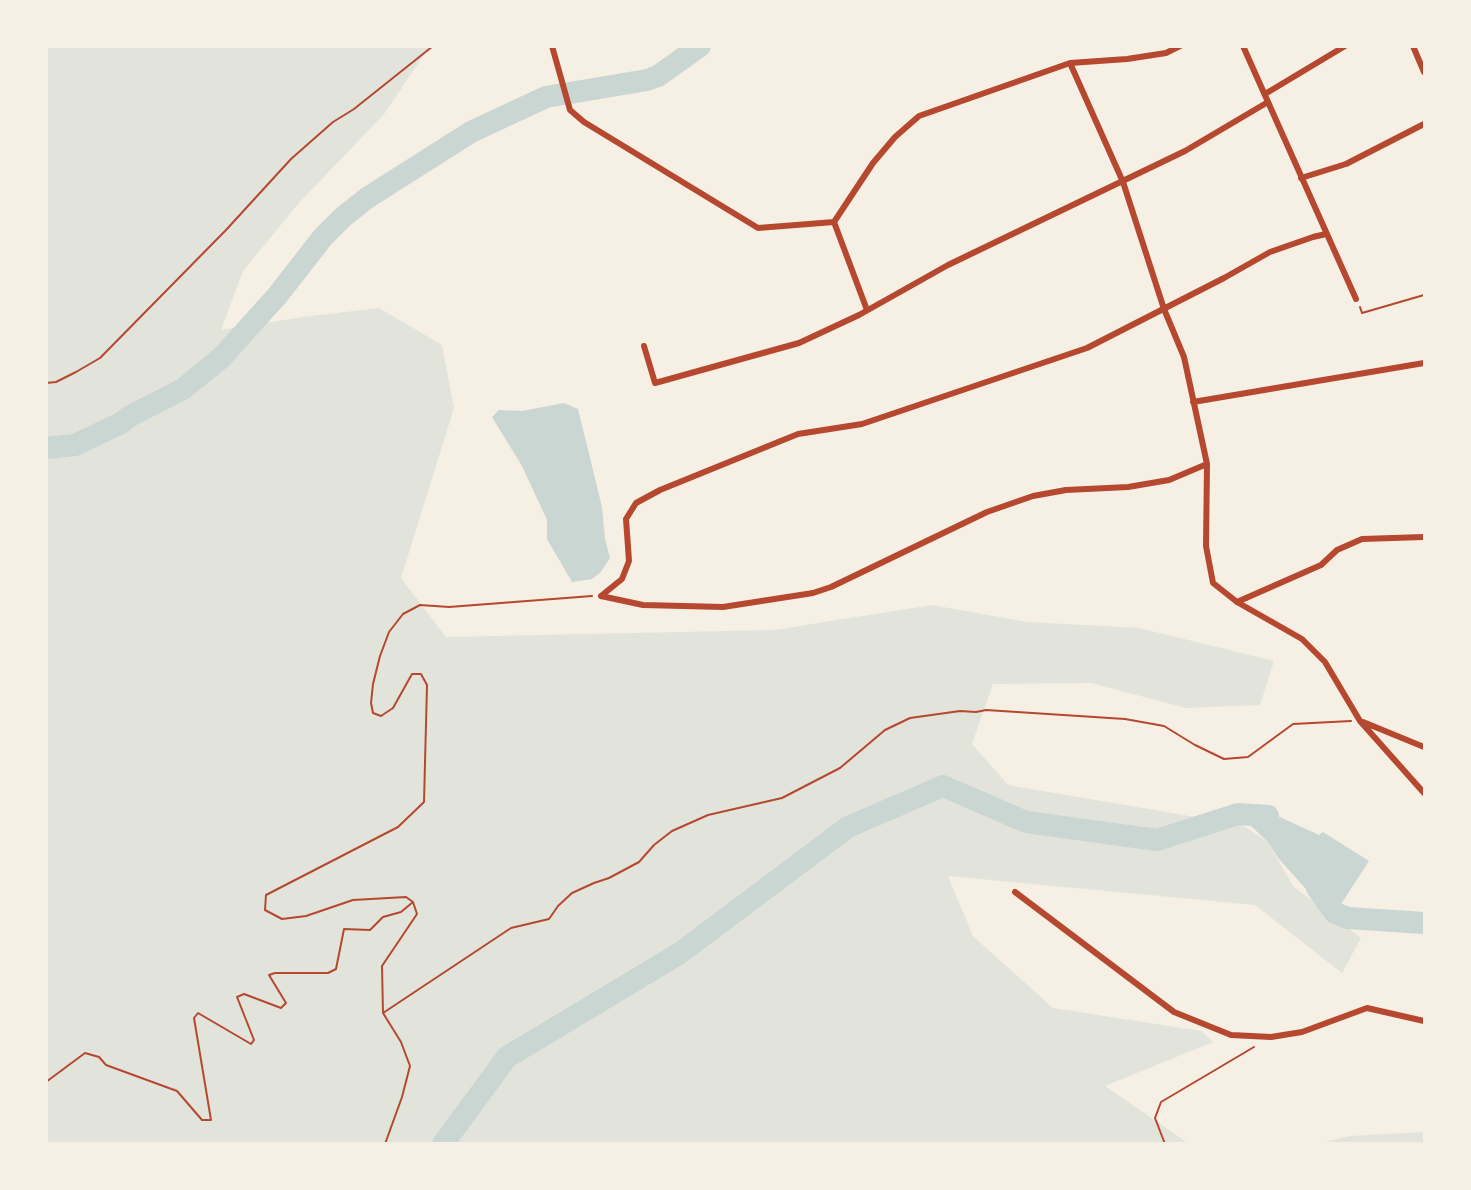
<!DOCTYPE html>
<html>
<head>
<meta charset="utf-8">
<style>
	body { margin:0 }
	#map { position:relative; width:1471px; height:1190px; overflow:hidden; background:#f6efe4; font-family:"Titillium Web",sans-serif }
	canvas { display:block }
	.frame { position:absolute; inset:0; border:48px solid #f6efe4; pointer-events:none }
</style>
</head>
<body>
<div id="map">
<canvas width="1471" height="1190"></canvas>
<div class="frame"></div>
</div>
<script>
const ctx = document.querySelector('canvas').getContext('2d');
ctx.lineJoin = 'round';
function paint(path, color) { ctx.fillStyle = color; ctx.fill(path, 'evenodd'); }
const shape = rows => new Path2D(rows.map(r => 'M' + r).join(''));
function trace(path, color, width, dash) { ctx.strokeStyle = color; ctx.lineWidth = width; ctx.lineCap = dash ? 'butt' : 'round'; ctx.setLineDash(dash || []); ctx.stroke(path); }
const green = shape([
	[46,47,429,47,385,113,298,204,243,271,221,330,303,317,379,308,442,345,454,408,401,578,446,637,774,630,932,605,1027,622,1139,628,1274,661,1260,705,1186,708,1091,683,993,684,972,744,1008,785,1242,825,1267,841,1294,887,1361,938,1342,973,1255,905,948,876,973,936,1053,1008,1201,1031,1213,1042,1105,1086,1188,1143,47,1143],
	[1424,1132,1424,1143,1320,1143,1350,1136]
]);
const water = shape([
	[564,403,578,409,602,507,605,539,610,558,601,572,592,579,572,582,547,539,547,520,522,466,492,417,499,410,522,411],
	[1260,808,1319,835,1323,832,1369,861,1332,918,1279,859,1267,841,1238,814]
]);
const river = shape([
	[46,448,75,445,121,423,130,416,183,389,221,358,277,296,323,237,342,218,367,198,471,132,546,97,647,80,658,76,700,46],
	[1317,888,1335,913,1348,918,1424,923],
	[443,1144,507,1057,680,953,848,827,943,786,1026,822,1157,840,1238,814,1268,816]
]);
const path = shape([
	[1360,307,1362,313,1424,295],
	[46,383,56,382,76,372,100,358,226,230,291,159,333,122,354,109,433,46],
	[383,1013,511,928,549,919,558,906,572,893,594,883,609,878,639,862,654,845,672,831,708,815,782,798,840,768,885,730,910,718,960,711,976,712,986,710,1125,719,1164,726,1195,745,1224,759,1248,757,1293,724,1351,721],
	[46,1082,85,1053,99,1057,106,1065,177,1091,202,1120,211,1120,194,1018,198,1013,251,1044,254,1040,237,997,244,994,281,1008,286,1003,269,975,275,973,328,973,336,969,344,929,370,930,383,917,401,912,413,902],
	[385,1144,402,1097,410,1066,401,1042,383,1013,382,966,417,914,413,902,406,897,353,900,306,916,282,919,265,910,266,895,398,827,424,802,427,685,421,674,412,674,393,708,381,716,373,713,371,703,373,684,380,656,389,632,403,614,420,605,449,607,592,596],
	[1165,1144,1155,1118,1161,1102,1254,1047]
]);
const minor = shape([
	[552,46,570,110,584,122,758,228,834,222,873,163,895,137,919,116,1070,63,1127,59,1166,53,1180,46],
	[1243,46,1356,299],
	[1413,46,1424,72],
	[1070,63,1123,182,1164,309,1184,357,1207,464,1206,546,1213,583,1237,602,1302,639,1325,662,1360,721,1424,793],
	[1265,94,1345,46],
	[1301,178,1346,164,1424,124],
	[834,222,867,310],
	[644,346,655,383,799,343,859,315,948,265,1185,151,1268,102],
	[1193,402,1424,363],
	[601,596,622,579,629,561,626,519,636,503,660,490,798,434,862,424,1087,348,1224,278,1270,252,1313,237,1326,234],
	[601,596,643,605,723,607,813,593,831,587,987,512,1033,496,1066,490,1128,487,1169,480,1207,464],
	[1237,602,1321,565,1337,550,1362,539,1424,537],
	[1363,722,1424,747],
	[1015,892,1174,1012,1231,1035,1271,1037,1302,1032,1367,1008,1424,1021]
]);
paint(green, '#e2e4dc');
paint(water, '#c9d6d2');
trace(river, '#c9d6d2', 22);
trace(path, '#b5482f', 2);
trace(minor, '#b5482f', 6);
</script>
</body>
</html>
